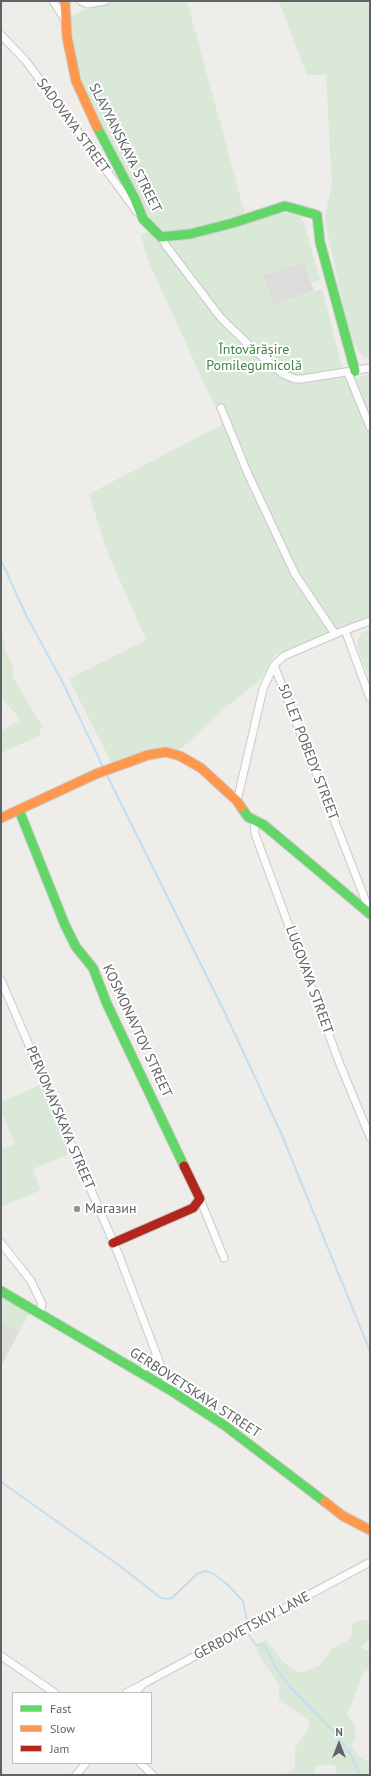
<!DOCTYPE html>
<html>
<head>
<meta charset="utf-8">
<style>
	body { margin:0 }
	#map { position:relative; width:371px; height:1776px; overflow:hidden; background:#eeede9; font-family:"PT Sans",sans-serif }
	canvas { display:block }
	.frame { position:absolute; inset:0; border:2px solid #5f6266; pointer-events:none }
	.legend { position:absolute; left:12px; top:1692px; width:140px; height:72px; box-sizing:border-box; background:#fff; border:1px solid #bfc0c2; margin:0; padding:5px 7px; list-style:none; font-size:12px; color:#5f6266 }
	.legend li { display:flex; align-items:center; gap:8px; height:20px }
	.legend b { width:20px; border:1px solid #bfc0c2 }
	.north { position:absolute; left:319px; top:1724px; width:40px; height:40px; -webkit-text-stroke:3px #fff; paint-order:stroke; rotate:0deg; font-size:11px; font-weight:700; line-height:16px; text-align:center; color:#5f6266 }
	.north::after { content:''; display:block; margin:auto; width:14px; height:18px; background:#5f6266; clip-path:polygon(50% 0,100% 100%,50% 72%,0 100%) }
</style>
</head>
<body>
<div id="map">
<canvas width="371" height="1776"></canvas>
<div class="frame"></div>
<ul class="legend">
<li><b style="height:5px;background:#63d668"></b>Fast</li>
<li><b style="height:5px;background:#ff974d"></b>Slow</li>
<li><b style="height:5px;background:#b3261e"></b>Jam</li>
</ul>
<div class="north">N</div>
</div>
<script>
const ctx = document.querySelector('canvas').getContext('2d');
ctx.lineJoin = 'round';
function paint(path, color) { ctx.fillStyle = color; ctx.fill(path, 'evenodd'); }
const shape = rows => new Path2D(rows.map(r => 'M' + r).join(''));
function trace(path, color, width, dash) { ctx.strokeStyle = color; ctx.lineWidth = width; ctx.lineCap = dash ? 'butt' : 'round'; ctx.setLineDash(dash || []); ctx.stroke(path); }
function label(font, color, halo, rows, align = 'center') {
  ctx.font = font + ' "PT Sans",sans-serif'; ctx.lineWidth = 4; ctx.setLineDash([]); ctx.textBaseline = 'middle'; ctx.strokeStyle = halo; ctx.fillStyle = color; for (const [text, x, y, turn = 0] of rows) {
    ctx.save(); ctx.translate(x, y); ctx.rotate((+turn || 0) * Math.PI / 180); ctx.textAlign = isNaN(turn) ? turn : align; if (halo) ctx.strokeText(text, 0, 0); ctx.fillText(text, 0, 0); ctx.restore();
  }
}
const industrial = shape([
	[304,262,314,291,273,305,263,275]
]);
const education = shape([
	[1,1300,28,1315,1,1366]
]);
const green = shape([
	[111,1,187,1,246,218,170,235,155,229,146,217,88,102,76,59,71,31,71,16,93,6],
	[279,1,370,1,370,358,365,359,359,352,349,333,325,221,325,215,332,186,326,75,307,75],
	[286,213,300,216,304,223,320,280,311,282,304,262,263,275,273,305,322,289,346,381,370,374,370,616,275,655,261,679,225,708,181,749,159,748,112,764,69,679,146,640,107,551,89,494,223,424,149,263,141,235,150,231,156,240,170,242,206,235,277,214],
	[1,613,2,634,6,653,13,666,13,677,42,726,39,736,1,753,1,731,19,721,15,713,5,703,1,691],
	[370,630,370,679,360,655,357,641,362,632],
	[42,1084,71,1153,33,1169,41,1190,1,1207,1,1149,15,1144,1,1111,1,1102],
	[1,1295,31,1311,19,1332,1,1323],
	[359,1620,370,1621,370,1640,360,1647,370,1651,370,1669,364,1672,347,1714,354,1724,356,1739,351,1745,358,1756,370,1763,370,1775,336,1775,336,1766,330,1764,315,1766,314,1775,286,1775,295,1766,295,1748,307,1731,310,1721,279,1700,279,1685,257,1652,258,1643,266,1640,283,1662,300,1673,319,1666,333,1648,346,1642,352,1635,352,1624]
]);
const stream = shape([
	[1,560,26,615,62,681,103,767],
	[106,773,225,1013,281,1133,370,1351],
	[1,1482,120,1566,161,1598,167,1599,172,1598,197,1574,205,1571,214,1574,228,1585,243,1601,248,1626],
	[248,1631,249,1635,256,1645,265,1646,276,1668,291,1688,335,1733,351,1755,360,1775]
]);
const street = shape([
	[53,1,65,19],
	[81,1,88,4,105,1],
	[1,35,26,61,137,212],
	[161,237,167,247,221,318,252,348,283,374,295,379,302,379,370,368],
	[348,373,370,427],
	[221,408,248,474,295,574,335,634],
	[370,621,335,634,284,656,274,665,370,912],
	[345,630,370,698],
	[237,801,263,689,274,665],
	[254,820,255,834,339,1062,370,1137],
	[1,980,118,1253,170,1390],
	[200,1199,224,1258],
	[1,1243,31,1281,42,1304,40,1313],
	[140,1372,157,1355],
	[1,1656,55,1693],
	[126,1693,140,1686],
	[135,1693,143,1684,370,1562],
	[140,1763,153,1775],
	[76,1775,86,1763]
]);
const fast = shape([
	[97,127,135,199,143,219,161,237,190,234,233,223,285,206,317,215,320,242,355,371],
	[241,807,248,817,264,825,370,914],
	[19,810,65,925,76,947,93,968,107,1004,184,1166],
	[1,1291,170,1390,224,1425,325,1502]
]);
const slow = shape([
	[65,1,67,37,76,81,97,127],
	[1,818,96,774,148,755,166,752,180,756,201,768,237,801,241,807],
	[325,1502,343,1516,370,1530]
]);
const jam = shape([
	[113,1243,193,1208,200,1199,184,1166]
]);
const markers = [
	[77,1209,4,"#919394"]
];
const streetNames = [
	["SADOVAYA STREET",73,126,54],
	["SLAVYANSKAYA STREET",125,148,63],
	["50 LET POBEDY STREET",308,752,69],
	["LUGOVAYA STREET",309,980,70],
	["KOSMONAVTOV STREET",137,1031,65],
	["PERVOMAYSKAYA STREET",60,1118,67],
	["GERBOVETSKAYA STREET",195,1393,33],
	["GERBOVETSKIY LANE",252,1626,-28]
];
const parkNames = [
	["Întovărășire",254,350],
	["Pomilegumicolă",254,366]
];
const poiNames = [
	["Магазин",85,1209]
];
paint(industrial, '#dddcda');
paint(education, '#dedcd8');
paint(green, '#d9e8d7');
trace(stream, '#c4def1', 2);
trace(street, '#c9c9c9', 9);
trace(fast, '#cbcbca', 11);
trace(slow, '#cbcbca', 11);
trace(jam, '#cbcbca', 11);
trace(street, '#fcfcfc', 7);
trace(fast, '#63d668', 9);
trace(slow, '#ff974d', 9);
trace(jam, '#b3261e', 9);
for (const [x, y, r, color] of markers) { const dot = new Path2D(); dot.arc(x, y, r, 0, 2 * Math.PI); ctx.fillStyle = color; ctx.fill(dot); trace(dot, '#fff', 1.5); }
label('14px', '#5f6266', '#fff', streetNames);
label('14px', '#418346', '#fff', parkNames);
label('14px', '#5f6266', '#fff', poiNames, 'left');
</script>
</body>
</html>
